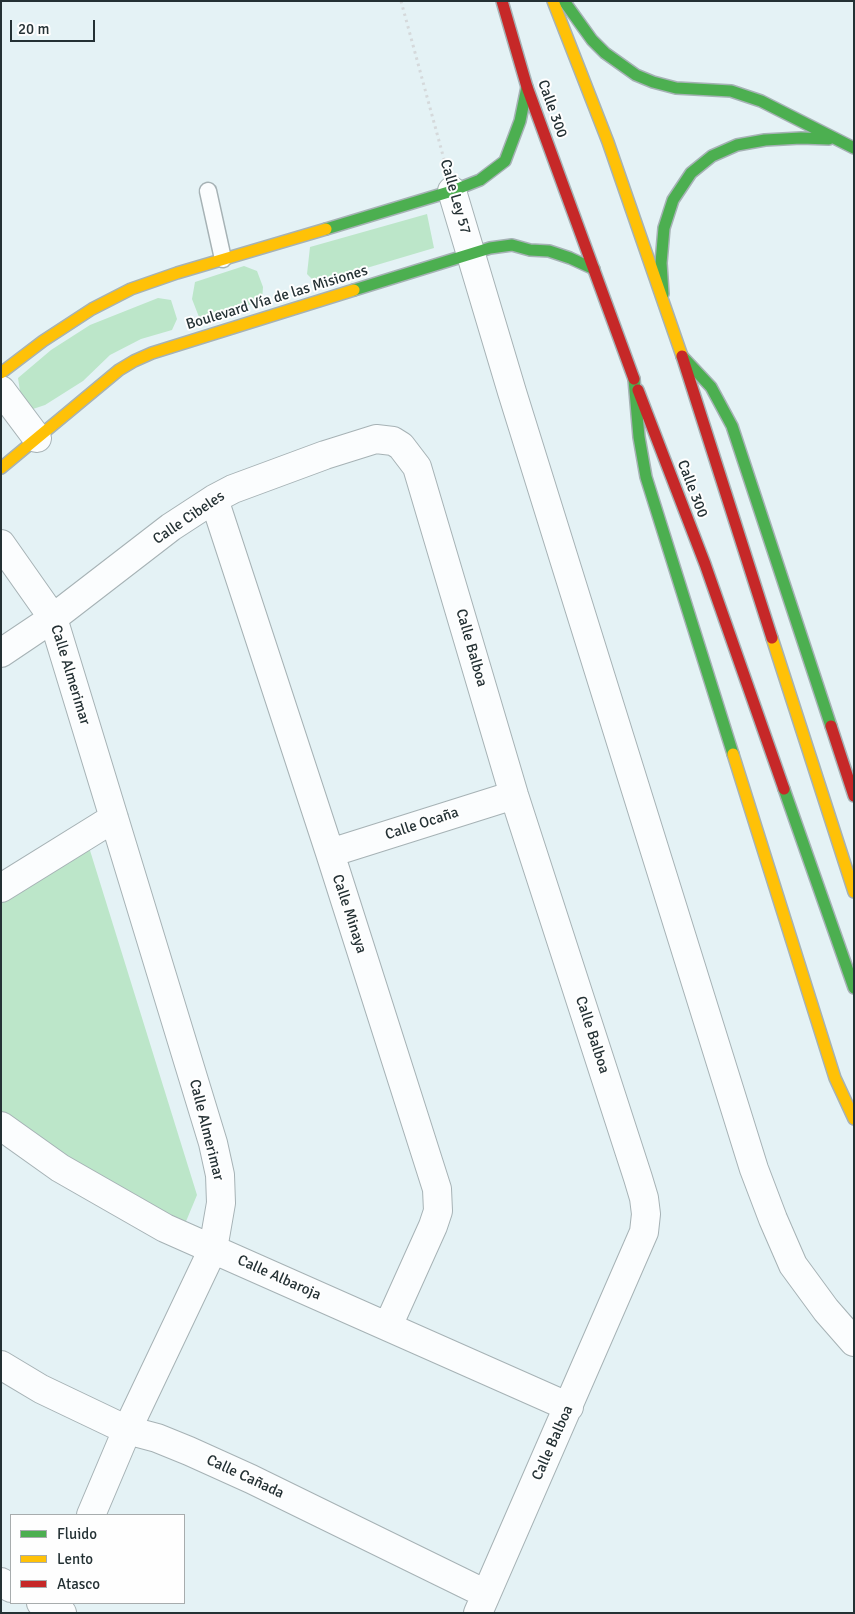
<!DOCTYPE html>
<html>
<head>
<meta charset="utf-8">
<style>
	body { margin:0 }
	#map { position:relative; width:855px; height:1614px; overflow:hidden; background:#e4f2f5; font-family:Signika,sans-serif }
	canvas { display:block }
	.frame { position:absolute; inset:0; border:2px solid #243134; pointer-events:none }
	.legend { position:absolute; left:10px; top:1514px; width:175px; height:90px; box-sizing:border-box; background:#fefefe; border:1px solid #a7acad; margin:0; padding:6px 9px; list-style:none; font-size:15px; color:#243134 }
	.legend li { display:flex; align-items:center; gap:10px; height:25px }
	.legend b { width:25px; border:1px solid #a7acad }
	.scale { position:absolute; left:10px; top:20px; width:85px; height:22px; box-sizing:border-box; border:2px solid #243134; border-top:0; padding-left:6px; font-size:15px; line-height:18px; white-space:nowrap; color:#243134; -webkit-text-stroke:4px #fefefe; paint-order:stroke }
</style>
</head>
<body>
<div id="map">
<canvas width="855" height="1614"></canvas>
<div class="frame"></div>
<ul class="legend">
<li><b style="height:6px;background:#4caf50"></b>Fluido</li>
<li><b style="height:6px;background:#ffc107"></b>Lento</li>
<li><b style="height:6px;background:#c62828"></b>Atasco</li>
</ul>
<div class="scale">20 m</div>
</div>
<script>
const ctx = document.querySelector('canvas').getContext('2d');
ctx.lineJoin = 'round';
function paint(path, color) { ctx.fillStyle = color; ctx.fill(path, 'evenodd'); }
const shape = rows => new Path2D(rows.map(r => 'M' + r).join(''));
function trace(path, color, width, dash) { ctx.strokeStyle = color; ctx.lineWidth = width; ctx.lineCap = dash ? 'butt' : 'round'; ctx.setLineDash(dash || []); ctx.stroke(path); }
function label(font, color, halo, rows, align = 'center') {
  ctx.font = font + ' Signika,sans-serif'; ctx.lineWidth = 4; ctx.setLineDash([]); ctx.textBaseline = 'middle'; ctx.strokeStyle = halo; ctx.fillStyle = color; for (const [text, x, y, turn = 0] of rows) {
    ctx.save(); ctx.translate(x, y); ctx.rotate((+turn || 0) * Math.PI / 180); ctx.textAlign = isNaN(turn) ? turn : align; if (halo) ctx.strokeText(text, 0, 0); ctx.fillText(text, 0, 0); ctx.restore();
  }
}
const green = shape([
	[427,214,434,248,316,283,307,274,310,247],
	[244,266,257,271,263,287,262,301,216,315,199,317,192,299,195,282],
	[158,298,171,300,177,319,172,330,141,339,110,355,83,381,45,405,33,409,21,398,18,378,51,350,90,325],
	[88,844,197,1195,182,1231,1,1116,1,899]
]);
const path = shape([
	[401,1,445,163]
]);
const lane = shape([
	[208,191,223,259]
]);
const street = shape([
	[452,191,512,392,754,1169,773,1219,793,1265,826,1310,854,1342],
	[1,390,37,438],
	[214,499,330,853,437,1189,438,1211,433,1226,388,1326],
	[1,544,53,618,213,1143,220,1175,221,1203,213,1249,127,1430,91,1515],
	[1,653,53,618,171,527,214,499,233,489,325,455,376,439,393,441,401,446,417,467,514,795,638,1178,644,1198,646,1214,644,1232,478,1613],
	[330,853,514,795],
	[1,888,114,818],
	[1,1126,60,1168,165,1228,569,1407],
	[1,1365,41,1389,127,1430,157,1438,189,1451,251,1479,486,1594],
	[1,1582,11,1588],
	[41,1603,62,1613]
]);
const fast = shape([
	[564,1,592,40,605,53,636,75,653,82,676,88,731,91,761,101,854,148],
	[326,229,452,191,480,180,505,161,520,121,527,87],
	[354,290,490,248,512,245,530,250,549,251,570,258,594,269],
	[663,294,661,263,664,228,673,200,691,173,712,156,737,145,765,140,801,138,829,139],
	[682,356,711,387,732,426,831,726],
	[634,379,639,437,646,477,733,754],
	[784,789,854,988]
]);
const slow = shape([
	[553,1,608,142,682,356],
	[1,373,43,341,92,309,131,289,177,273,326,229],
	[1,468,119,370,134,361,152,353,354,290],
	[772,638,854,892],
	[733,754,835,1078,854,1119]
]);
const jam = shape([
	[502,1,527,87,634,379],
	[682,356,772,638],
	[638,390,705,564,784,789],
	[831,726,854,796]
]);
const streetNames = [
	["Calle 300",552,109,70],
	["Calle Ley 57",455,197,74],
	["Boulevard Vía de las Misiones",277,298,-17],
	["Calle 300",692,489,69],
	["Calle Cibeles",189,518,-34],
	["Calle Balboa",471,648,74],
	["Calle Almerimar",70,675,73],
	["Calle Ocaña",422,824,-18],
	["Calle Minaya",349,914,72],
	["Calle Balboa",592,1035,72],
	["Calle Almerimar",206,1130,76],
	["Calle Albaroja",279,1278,24],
	["Calle Balboa",553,1443,-66],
	["Calle Cañada",245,1477,25]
];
paint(green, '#bce6c9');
trace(lane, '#a6b2b5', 19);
trace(street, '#a6b2b5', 30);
trace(fast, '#a6b2b5', 14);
trace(slow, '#a6b2b5', 14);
trace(jam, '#a6b2b5', 14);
trace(path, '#d5d9db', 3, [2.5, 4]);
trace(lane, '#fbfdfe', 16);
trace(street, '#fbfdfe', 28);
trace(fast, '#4caf50', 11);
trace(slow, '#ffc107', 11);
trace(jam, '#c62828', 11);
label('15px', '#243134', '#fefefe', streetNames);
</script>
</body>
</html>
